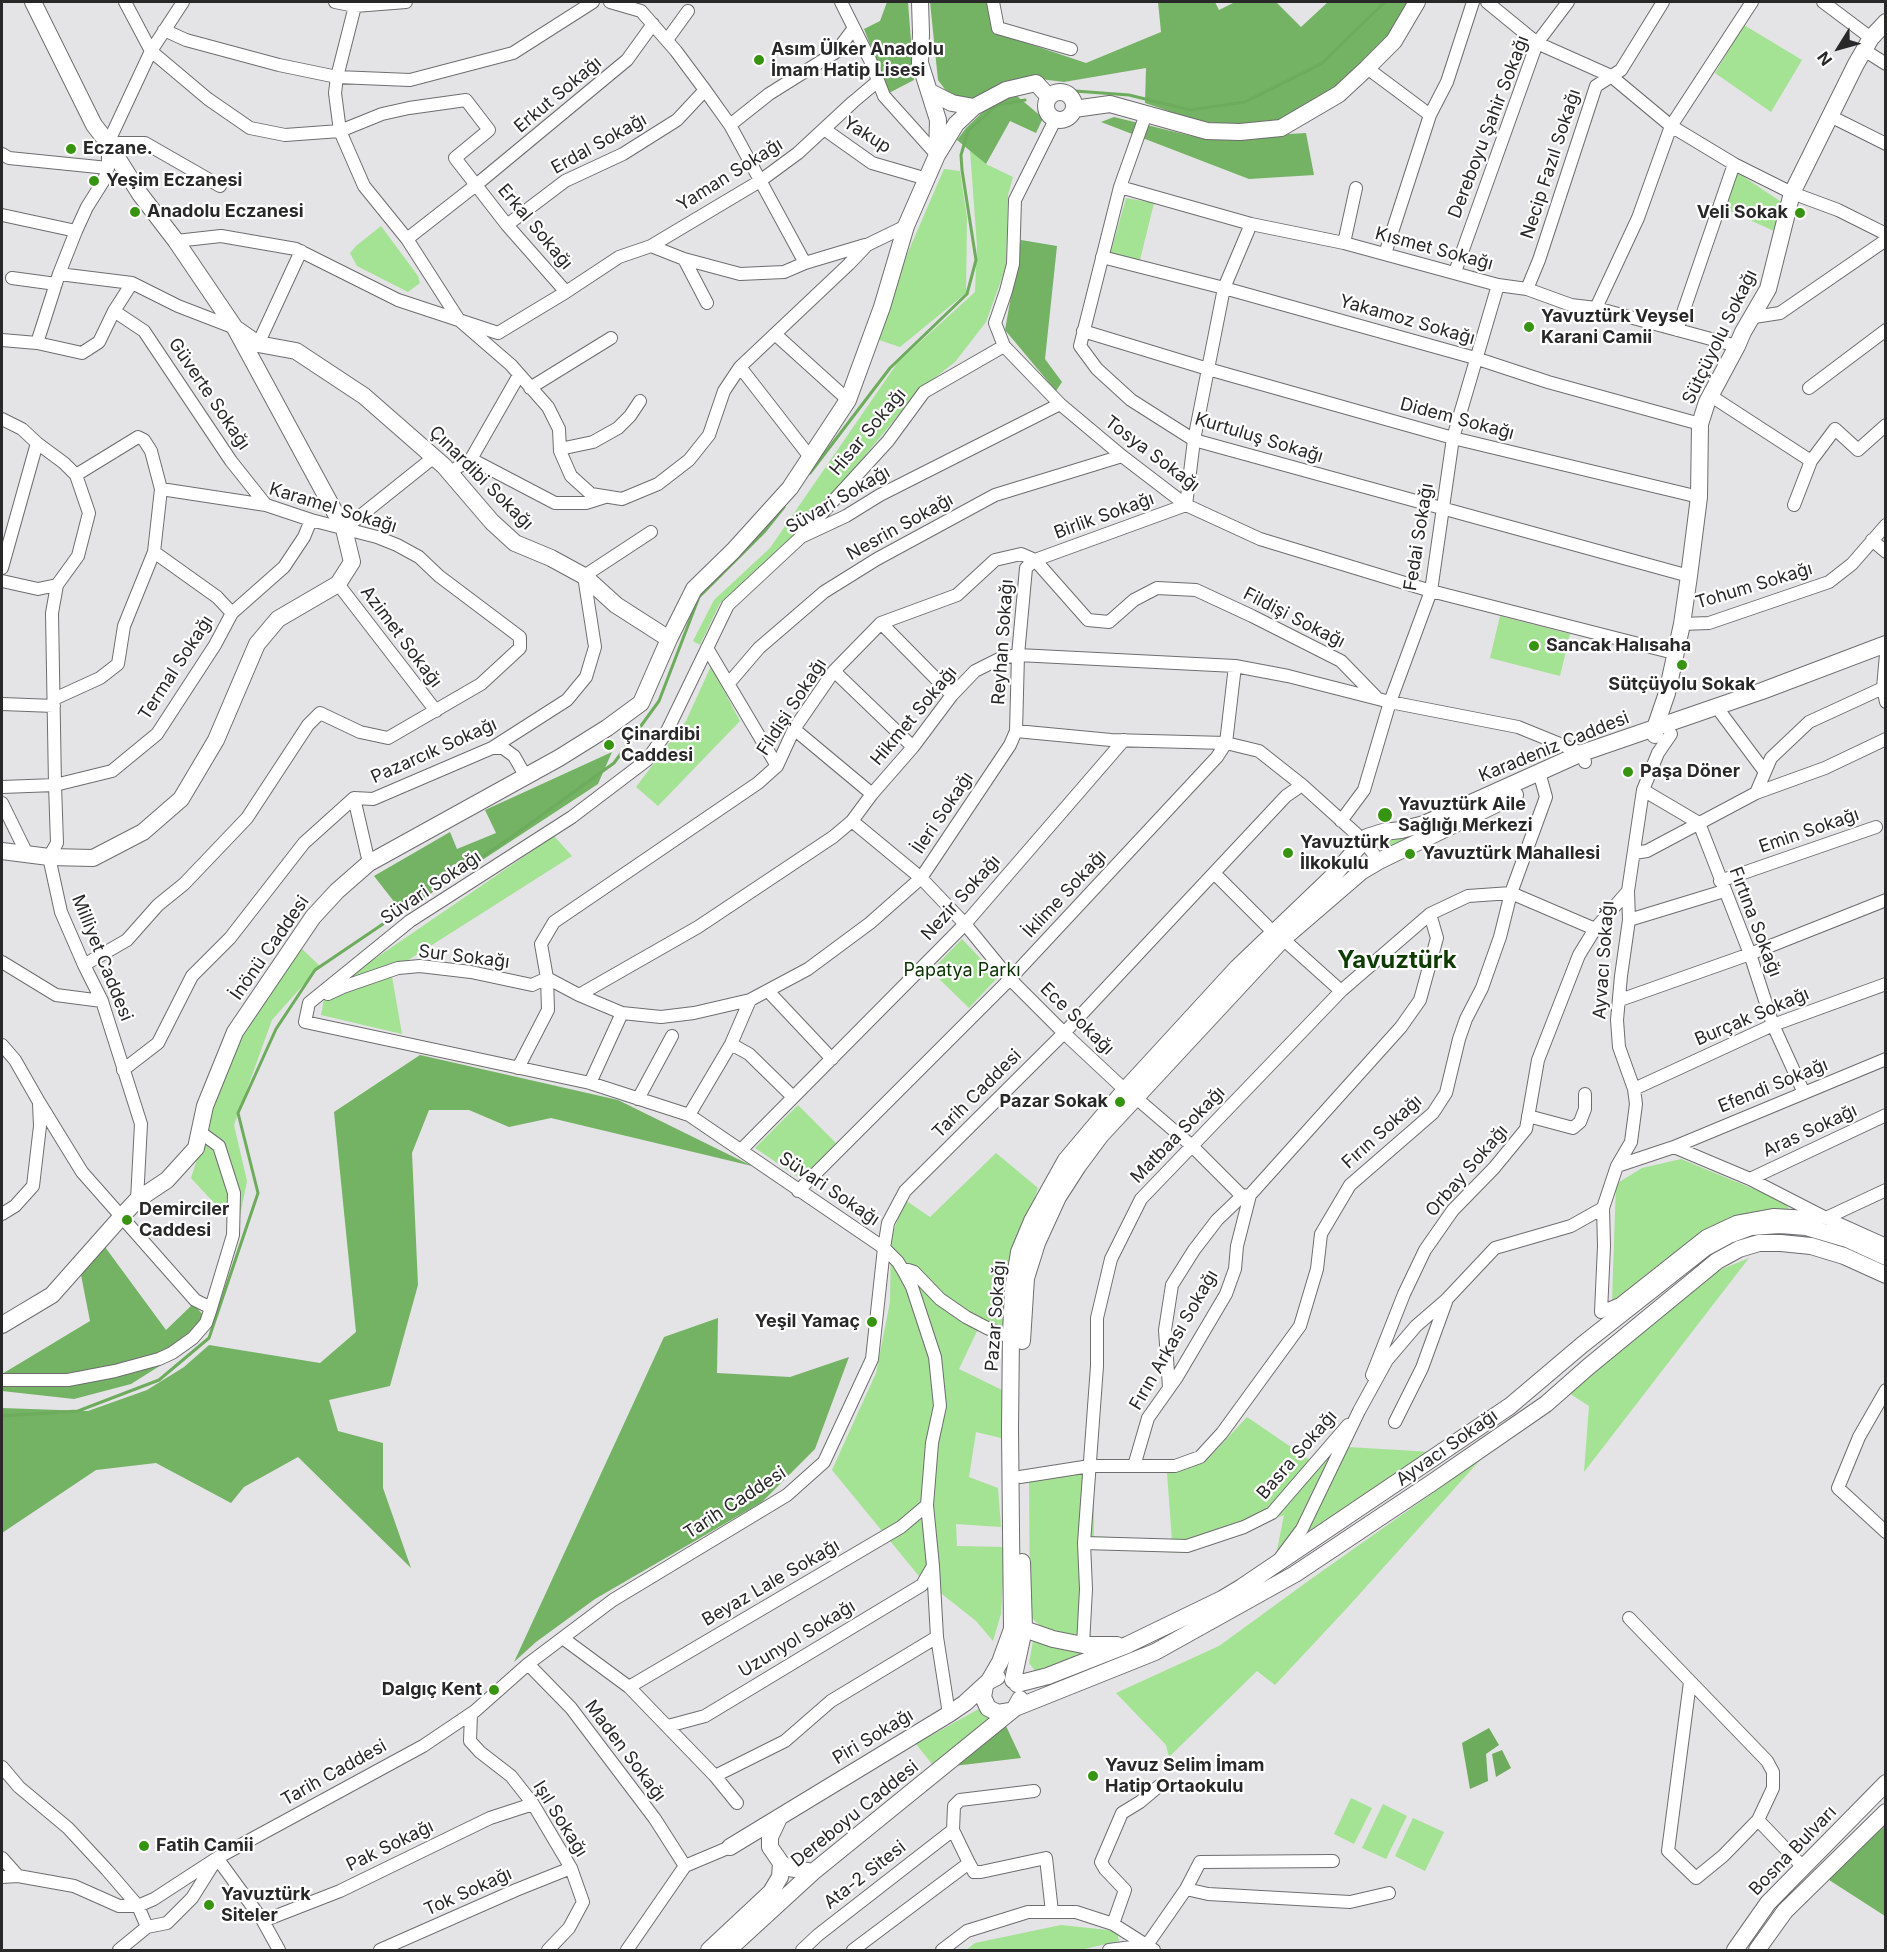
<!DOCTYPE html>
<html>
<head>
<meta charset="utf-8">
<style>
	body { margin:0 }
	#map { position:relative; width:1887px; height:1952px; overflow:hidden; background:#e4e3e5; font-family:Inter,sans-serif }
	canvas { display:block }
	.frame { position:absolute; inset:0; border:3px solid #292829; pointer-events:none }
	.north { position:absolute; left:1809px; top:18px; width:60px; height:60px; -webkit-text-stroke:4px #fff; paint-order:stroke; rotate:233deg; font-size:16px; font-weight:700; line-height:24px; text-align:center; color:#292829 }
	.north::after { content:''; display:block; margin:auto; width:21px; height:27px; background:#292829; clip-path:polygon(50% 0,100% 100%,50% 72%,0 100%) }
</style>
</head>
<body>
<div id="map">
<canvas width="1887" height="1952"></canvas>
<div class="frame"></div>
<div class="north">N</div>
</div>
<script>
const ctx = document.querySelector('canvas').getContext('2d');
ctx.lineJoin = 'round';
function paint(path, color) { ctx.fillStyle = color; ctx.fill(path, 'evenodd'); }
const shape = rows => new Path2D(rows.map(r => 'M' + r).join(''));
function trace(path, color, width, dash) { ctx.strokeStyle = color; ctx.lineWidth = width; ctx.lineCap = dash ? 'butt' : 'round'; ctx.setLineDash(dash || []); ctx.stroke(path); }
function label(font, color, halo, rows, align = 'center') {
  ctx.font = font + ' Inter,sans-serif'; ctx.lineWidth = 4.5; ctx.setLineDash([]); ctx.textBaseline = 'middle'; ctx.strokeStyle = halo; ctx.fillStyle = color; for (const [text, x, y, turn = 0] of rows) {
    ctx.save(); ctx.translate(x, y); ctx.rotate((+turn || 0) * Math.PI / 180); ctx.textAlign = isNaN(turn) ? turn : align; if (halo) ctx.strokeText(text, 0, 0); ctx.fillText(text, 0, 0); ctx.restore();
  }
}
const green = shape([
	[1744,25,1802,60,1771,112,1715,73],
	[970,150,986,164,1013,177,1008,195,1006,267,986,322,955,362,918,391,804,530,720,603,700,645,693,641,714,600,770,548,898,362,975,292,977,246],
	[944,169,960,171,967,218,966,293,900,347,876,339,893,287],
	[1735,171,1783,203,1776,232,1726,209],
	[1126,198,1154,203,1139,264,1110,255],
	[381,226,418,276,420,283,408,292,357,266,350,253,356,246],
	[1500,616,1570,634,1560,676,1490,658],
	[711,666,740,721,658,806,636,787,686,721],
	[1405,834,1407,842,1387,848,1381,847,1378,843,1378,839],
	[554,836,572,856,391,971,402,1034,321,1015,325,993],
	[962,939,998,977,969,1008,931,971],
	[301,948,320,966,272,1020,234,1125,247,1181,239,1221,227,1217,191,1178,230,1057,273,982],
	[798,1105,836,1143,801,1179,755,1148],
	[996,1153,1038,1188,1008,1276,1002,1334,978,1329,959,1369,1002,1390,1001,1438,976,1432,969,1477,998,1488,1001,1527,956,1524,957,1546,1005,1547,1001,1614,993,1641,976,1621,918,1575,832,1470,876,1373,890,1302,891,1238,905,1200,930,1217],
	[1681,1159,1785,1202,1789,1209,1752,1212,1703,1233,1625,1299,1612,1301,1616,1184,1642,1168],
	[1749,1258,1584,1472,1589,1406,1569,1393,1715,1272],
	[1247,1417,1310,1460,1331,1446,1432,1452,1275,1560,1284,1515,1188,1553,1088,1549,1091,1642,1044,1630,1030,1616,1029,1473,1094,1470,1094,1536,1172,1541,1167,1473,1204,1463],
	[1481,1459,1347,1608,1275,1685,1257,1671,1169,1757,1166,1745,1116,1693,1219,1646,1311,1579],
	[1033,1641,1092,1651,1037,1673,1029,1663],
	[984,1706,992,1718,932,1764,916,1744],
	[1351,1798,1372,1808,1354,1844,1334,1834],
	[1383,1804,1407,1816,1386,1859,1362,1848],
	[1413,1818,1444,1832,1425,1871,1395,1856],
	[1061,1925,1117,1931,1119,1941,1080,1950,966,1950,975,1943]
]);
const forest = shape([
	[887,2,908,2,914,80,889,93,864,29,880,21],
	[930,2,988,2,994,32,1086,63,1161,32,1158,2,1215,2,1219,10,1235,2,1276,2,1301,27,1328,2,1416,2,1390,39,1334,89,1281,123,1228,125,1195,120,1145,103,1146,68,1064,82,1025,77,968,100,947,92,938,80],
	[1017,96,1043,118,1036,133,1010,121,986,164,957,140,966,128,992,103],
	[1114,117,1204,139,1306,133,1314,175,1249,179,1101,122],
	[1021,240,1057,246,1045,359,1062,382,1056,391,1005,330],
	[612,752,598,784,464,872,399,908,374,876,450,832,457,849,496,833,485,810],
	[420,1055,618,1100,752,1166,551,1118,509,1127,469,1110,429,1110,412,1153,418,1285,390,1386,329,1400,338,1431,383,1443,383,1488,411,1568,298,1457,244,1487,231,1503,156,1463,96,1470,2,1533,2,1408,88,1411,147,1390,184,1367,209,1345,320,1363,356,1332,334,1112],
	[105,1247,166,1330,193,1304,207,1319,174,1357,131,1384,74,1399,2,1391,2,1374,90,1321,81,1275],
	[718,1318,717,1373,790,1377,849,1357,815,1449,762,1502,595,1599,536,1642,514,1662,664,1337],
	[1006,1726,1021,1758,954,1766],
	[1885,1825,1885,1916,1826,1878]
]);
const water = shape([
	[1489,1728,1499,1745,1486,1754,1488,1781,1470,1789,1462,1743],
	[1502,1750,1511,1768,1496,1777,1492,1754]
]);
const stream = shape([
	[1075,91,1129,95,1190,110,1245,102,1321,64,1385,2],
	[810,473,890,368,967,294,976,260,962,170,961,155,968,131,997,105,1025,100],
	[2,1416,78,1411,159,1380,209,1338,258,1193,238,1113,276,1029,315,970,510,838,614,763,659,701,699,597,764,532,784,507]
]);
const street = shape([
	[125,2,151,51,208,99,250,128,285,135,340,131,382,114,409,108,466,100,489,130,455,158,507,225,566,292],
	[335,2,355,6,406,2],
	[356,2,337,77,335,93,340,131,364,186,407,239,459,320,511,365,548,407,559,429,560,451,571,476,591,494,622,499,658,484,689,460,709,435,724,391,740,367,849,264,867,245,906,226],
	[610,2,641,11,676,51,705,90,730,125,805,263],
	[841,2,870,60,884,96,937,155],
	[993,2,998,28,1071,49],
	[1487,2,1537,43,1611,76,1671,126,1734,164,1792,193,1838,210,1886,234],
	[1823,2,1871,38],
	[164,30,186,40,279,65,337,77,410,80,513,53,593,2],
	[667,40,688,11],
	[1864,50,1886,64],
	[1367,68,1430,115],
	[1146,114,1120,187,1080,346,1097,369,1131,400,1194,440,1689,576],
	[1830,116,1886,144],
	[1055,120,1015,200,1013,264,1006,291,995,323,1004,346,1060,404,1122,456,1186,505,1260,539,1431,591,1674,653],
	[730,125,769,94,836,52,854,28],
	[824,129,872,163,927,179],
	[108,143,145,143,220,186],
	[2,154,9,158,108,168],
	[1120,187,1251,224,1344,243,1498,285,1527,289,1571,305,1596,308,1737,346],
	[2,215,76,231],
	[507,225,565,181,623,154,677,120,705,90],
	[407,239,476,185,627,60,653,24],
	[176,241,221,236,296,249,398,300,498,333,566,292,619,257,651,246,684,259,740,274,784,272,805,263,865,245],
	[1344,243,1356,188],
	[651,246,760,181,798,153,853,102,878,81],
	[1385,254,1430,115,1447,82,1473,2],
	[1102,257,1224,288,1475,358,1548,382,1700,424],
	[684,259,707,303],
	[1455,272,1537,43,1568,2],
	[59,274,132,283,178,306,235,328],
	[12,278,56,284],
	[1527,289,1539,260,1596,86,1621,70,1663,2],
	[1596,308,1638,218,1671,126,1752,2],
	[114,311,144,331,231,461,266,505],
	[1754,317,1780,313,1886,240],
	[1677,330,1734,164],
	[1083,331,1208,369,1453,438,1699,497],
	[775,334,848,400],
	[2,340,37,343,82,353,99,342,114,311,132,283],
	[37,343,59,274,76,231,87,207,104,180,108,168,108,143,151,51,183,2],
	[258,344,301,251],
	[740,367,810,457],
	[530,388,611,338],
	[1809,388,1886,330],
	[1711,396,1811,461,1835,429,1858,450,1886,425],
	[2,419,22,429,37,443,64,463,76,475,89,513,78,556,57,585,38,589,2,581],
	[560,449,593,442,618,428,630,416,640,401],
	[471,459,555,503,586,503,605,497],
	[450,472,471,459,519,375],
	[1794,505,1811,461],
	[344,529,434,457],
	[804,533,888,441,924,392,1004,346],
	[1872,540,1886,552],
	[154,552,217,597,232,613],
	[2,568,37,443],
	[338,584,436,711],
	[57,585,52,613,55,785,57,843,49,857,61,912,84,965,102,1001,141,1124,137,1200],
	[881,623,952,695],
	[1682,624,1709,623,1829,582,1852,564,1886,525],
	[707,648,777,766],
	[1886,654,1883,688,1886,702],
	[834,671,913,747],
	[729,683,759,648,824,592,877,559,995,495,1122,456],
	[54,699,100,678,118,664,124,626,154,552,161,489,151,451,144,440,138,437,76,475],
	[2,704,54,706],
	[1721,713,1765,772],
	[794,729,872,794],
	[1016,731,1111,740,1226,743,1259,751,1302,785,1363,840,1379,861],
	[492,748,503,748,514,756,526,777],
	[2,787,55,785,112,771,157,734,215,645,232,613,284,567,304,537,311,520],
	[1643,790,1699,823,1750,954,1773,1025,1804,1093],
	[1756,793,1771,758,1809,722,1883,688],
	[354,798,369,863],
	[2,803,27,854],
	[852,821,921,878,965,924,1010,979,1064,1033,1125,1090],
	[1341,821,1364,790,1390,702,1431,591,1453,438,1498,285],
	[1634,853,1647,851,1756,793,1825,768,1886,739],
	[1214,873,1274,933,1283,939,1341,991],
	[1720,881,1876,827],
	[1629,920,1724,891],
	[2,962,56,995,102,1001],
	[84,965,127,940,158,905,184,884,247,818,308,725,320,713,360,732,388,738,481,684,520,648,520,637,439,576,419,557,397,545,377,537,311,520,266,505,161,489],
	[547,978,579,995,622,1013,661,1017,694,1013,750,1000,808,969,870,923,921,878,1010,745,1016,731,1018,655,1026,568,1035,560,1186,505,1194,440,1224,288,1251,224],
	[768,991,832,1059],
	[328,994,343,987,398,968,420,966,471,972,532,985,547,978],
	[579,995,698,927,833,837,852,821,872,794,913,747,952,695,975,671,1001,658,1018,655,1235,666,1288,676,1390,702,1518,727,1582,753,1585,762],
	[1620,1000,1750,954,1886,900],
	[731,1044,749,1054,793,1097],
	[2,1045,15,1060,39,1102,82,1172,195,1300,211,1308,233,1235,234,1193,219,1146,200,1132],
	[518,1068,548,1010,547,978,541,944,554,922,758,783,777,766,794,729,834,671,881,623,957,595,995,560,1021,554,1035,560,1088,620,1109,622,1134,600,1157,588,1196,590,1252,616,1341,661,1376,697],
	[123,1070,158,1043,192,976,230,938,304,843,354,798,373,799,492,748,567,700,586,677,595,647,584,576,651,532],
	[590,1083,622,1013],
	[1634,1089,1773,1025,1886,984],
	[1135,1097,1192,1146,1242,1196],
	[638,1099,672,1036],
	[689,1115,731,1044,750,1000],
	[1528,1116,1573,1128,1580,1122,1585,1109,1585,1094],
	[1674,1147,1886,1059],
	[741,1150,965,924,1124,740],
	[1617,1166,1674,1147,1750,1179,1826,1218,1886,1245],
	[1750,1179,1886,1115],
	[798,1191,1010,979,1217,757,1226,743,1235,666],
	[1603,1208,1604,1246,1601,1312,1620,1304,1706,1236,1736,1222,1774,1215,1826,1218,1886,1190],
	[2,1214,15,1206,33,1186,40,1126,39,1103],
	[904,1272,908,1270,914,1272,940,1299,966,1317,987,1328,1011,1338],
	[1372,1375,1404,1294,1425,1250,1453,1210,1494,1168,1526,1129,1538,1060,1579,955,1595,929,1628,891],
	[2,1380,68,1380,115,1371,159,1359,172,1353,193,1338,206,1323,211,1308],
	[1169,1387,1165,1330,1172,1285,1194,1250,1217,1220,1242,1196,1250,1195,1401,1027,1420,1000,1437,938,1430,914],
	[1886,1390,1859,1437,1838,1488,1886,1532],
	[1395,1422,1422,1368,1446,1302],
	[1134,1466,1148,1418,1177,1377,1226,1294,1235,1269,1237,1246,1250,1195],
	[1020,1477,1090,1466,1175,1466,1200,1457,1222,1433,1300,1326,1317,1269,1321,1234,1350,1185,1433,1113,1446,1093,1459,1039,1466,1019,1482,988,1500,937,1511,893,1546,797,1539,772],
	[1084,1543,1187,1546,1244,1527,1272,1513,1348,1425],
	[1281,1557,1302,1529,1359,1411,1387,1360,1416,1326,1446,1300,1495,1248,1571,1226,1603,1208,1617,1166,1631,1142,1636,1104,1634,1089,1619,1047,1617,1020,1621,976,1629,920,1628,891,1643,790,1658,753,1671,734],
	[933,1566,937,1637,949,1714],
	[1629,1618,1767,1761,1773,1772,1773,1788,1758,1820,1803,1867],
	[564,1639,629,1687,715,1776,785,1741,831,1701,937,1637],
	[1083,1645,1086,1589,1084,1543,1097,1366,1097,1318,1111,1259,1141,1199,1341,991,1430,914,1468,896,1511,893,1595,929],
	[528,1664,571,1708,655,1819,685,1866],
	[1690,1682,1668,1851,1696,1878,1723,1856,1758,1820],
	[629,1687,901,1527,927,1505],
	[471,1714,470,1741,480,1752,511,1776,533,1804,571,1868,583,1902,569,1928,548,1950],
	[668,1726,705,1716,922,1585,933,1566,927,1505,932,1443,940,1406,935,1357,912,1287,904,1272,898,1262,884,1248,689,1115,590,1083,305,1022,309,1003,410,921,572,817,647,760,666,733,728,605,801,537,846,516,880,495,1060,404],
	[2,1767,19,1787,68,1828,107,1870,138,1906,147,1927],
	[715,1776,737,1803],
	[2,1858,18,1876],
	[217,1858,263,1921,279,1950],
	[969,1863,953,1830,954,1806,960,1800,1034,1791],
	[2,1877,18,1876,74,1886,119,1906,138,1906,154,1899,217,1858,423,1746,475,1711,528,1664,613,1600,787,1495,824,1462,872,1359,884,1248,888,1223,905,1191,1064,1033,1286,796,1302,785],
	[1186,1889,1208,1894,1350,1902,1389,1893],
	[263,1921,340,1891,490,1818,533,1804],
	[1113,1924,1125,1890,1105,1869,1101,1862,1122,1813,1140,1802,1159,1786],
	[119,1950,147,1927,167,1923,192,1898,214,1863],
	[380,1950,516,1890,571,1868],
	[627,1950,685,1866,730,1847],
	[802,1950,818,1935,953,1830],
	[853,1950,969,1863,974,1872,981,1872,1046,1858,1052,1912],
	[942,1950,967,1931,1028,1912,1076,1912,1113,1924,1154,1950],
	[1109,1950,1147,1945,1186,1889,1200,1862,1333,1861]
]);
const secondary = shape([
	[920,2,921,33,920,63,938,120,937,154],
	'1046 106a14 14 0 1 1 28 0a14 14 0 1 1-28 0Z',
	[930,92,952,103,974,107],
	[1074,109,1110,104,1207,131,1240,132,1281,128,1339,94,1367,68,1394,41,1417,2],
	[238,330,258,344,296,351,364,396,444,466,492,522,515,543,551,558,584,576,616,605,669,639],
	[1655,735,1655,728,1667,693,1682,624,1689,576,1699,497,1700,424,1707,402,1737,346,1743,332,1768,289,1792,193,1856,64,1871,38,1886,22],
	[2,851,49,857,93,858,143,832,181,799,216,740,257,644,278,619,338,584,352,562,344,529,235,328,176,241,140,194,108,143,94,125,33,2],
	[2,1325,52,1295,122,1216,137,1200,167,1180,196,1148,205,1106,235,1032,313,917,337,891,369,863,559,758,607,728,641,703,669,639,694,589,733,551,790,488,848,400,882,307,906,226,937,155,956,124,974,107,1006,90,1036,83,1049,97],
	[1022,1341,1026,1278,1037,1243,1058,1197,1078,1166,1101,1135,1283,939,1362,871,1379,861,1515,795],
	[1024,1629,1053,1639,1083,1645,1117,1645],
	[1013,1680,1024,1629,1022,1562],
	[989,1681,1000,1662,1012,1629,1010,1429,1011,1333,1013,1290,1019,1252,1032,1221,1066,1160,1125,1090,1237,968,1331,878,1367,837,1383,832,1401,830,1424,824,1582,753,1762,691,1886,644],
	[1017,1684,1048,1676,1127,1645,1222,1599,1242,1587,1510,1406,1582,1345,1705,1248,1729,1235,1751,1227,1780,1225,1806,1227,1847,1239,1886,1257],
	[985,1686,983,1697,988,1708,998,1713,1010,1711],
	[1015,1708,1155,1652,1295,1574,1433,1482,1546,1404,1588,1367,1717,1261,1739,1249,1759,1243,1781,1243,1811,1246,1844,1256,1886,1275],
	[779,1818,770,1837,770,1847,781,1863,789,1868,813,1872],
	[730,1847,949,1714,965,1703,989,1681,997,1677],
	[709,1950,771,1892,780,1877,781,1863],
	[728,1950,813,1872,1015,1708,1020,1699],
	[1735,1950,1768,1903,1886,1783],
	[1757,1950,1785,1911,1886,1812]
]);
const markers = [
	[759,60,6,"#379411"],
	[71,149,6,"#379411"],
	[94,181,6,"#379411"],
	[135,212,6,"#379411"],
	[1800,213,6,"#379411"],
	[1529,327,6,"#379411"],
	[1534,646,6,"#379411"],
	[1682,665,6,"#379411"],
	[609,745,6,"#379411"],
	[1628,772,6,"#379411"],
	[1385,815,8,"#379411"],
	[1288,853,6,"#379411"],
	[1410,854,6,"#379411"],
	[1120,1102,6,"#379411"],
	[127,1220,6,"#379411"],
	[872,1322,6,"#379411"],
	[494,1690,6,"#379411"],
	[1093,1776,6,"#379411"],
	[144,1846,6,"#379411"],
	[209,1905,6,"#379411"]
];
const poiNames = [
	["Asım Ülker Anadolu",771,50],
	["İmam Hatip Lisesi",771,71],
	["Eczane.",83,149],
	["Yeşim Eczanesi",106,181],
	["Anadolu Eczanesi",147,212],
	["Veli Sokak",1788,213,"right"],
	["Yavuztürk Veysel",1541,317],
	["Karani Camii",1541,338],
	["Sancak Halısaha",1546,646],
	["Sütçüyolu Sokak",1682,685,"center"],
	["Çinardibi",621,735],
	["Caddesi",621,756],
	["Paşa Döner",1640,772],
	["Yavuztürk Aile",1398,805],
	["Sağlığı Merkezi",1398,826],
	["Yavuztürk",1300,843],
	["İlkokulu",1300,864],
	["Yavuztürk Mahallesi",1422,854],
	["Pazar Sokak",1108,1102,"right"],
	["Demirciler",139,1210],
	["Caddesi",139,1231],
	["Yeşil Yamaç",860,1322,"right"],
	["Dalgıç Kent",482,1690,"right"],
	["Yavuz Selim İmam",1105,1766],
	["Hatip Ortaokulu",1105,1787],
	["Fatih Camii",156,1846],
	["Yavuztürk",221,1895],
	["Siteler",221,1916]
];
const streetNames = [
	["Erkut Sokağı",558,95,-40],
	["Dereboyu Şahir Sokağı",1489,127,-69],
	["Yakup",867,135,32],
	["Erdal Sokağı",599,144,-29],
	["Necip Fazıl Sokağı",1551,164,-72],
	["Yaman Sokağı",730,175,-32],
	["Erkal Sokağı",535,227,50],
	["Kısmet Sokağı",1434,249,15],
	["Yakamoz Sokağı",1407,320,16],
	["Sütçüyolu Sokağı",1720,337,-64],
	["Güverte Sokağı",209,394,56],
	["Didem Sokağı",1457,419,15],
	["Hisar Sokağı",868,432,-50],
	["Kurtuluş Sokağı",1259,438,17],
	["Tosya Sokağı",1152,454,37],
	["Çınardibi Sokağı",481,478,45],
	["Süvari Sokağı",838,500,-30],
	["Karamel Sokağı",333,508,17],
	["Birlik Sokağı",1104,516,-20],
	["Nesrin Sokağı",900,527,-29],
	["Fedai Sokağı",1419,537,-81],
	["Tohum Sokağı",1754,586,-17],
	["Fildişi Sokağı",1294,618,27],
	["Azimet Sokağı",401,637,53],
	["Reyhan Sokağı",1003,642,-86],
	["Termal Sokağı",176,668,-57],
	["Fildişi Sokağı",792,707,-57],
	["Hikmet Sokağı",914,716,-50],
	["Karadeniz Caddesi",1554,747,-22],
	["Pazarcık Sokağı",434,751,-24],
	["İleri Sokağı",943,813,-56],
	["Emin Sokağı",1809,831,-19],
	["Süvari Sokağı",431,888,-34],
	["İklime Sokağı",1065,894,-47],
	["Nezir Sokağı",961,898,-48],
	["Fırtına Sokağı",1755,922,69],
	["İnönü Caddesi",270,948,-55],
	["Sur Sokağı",464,957,7],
	["Milliyet Caddesi",102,958,68],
	["Ayvacı Sokağı",1604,960,-86],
	["Burçak Sokağı",1752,1017,-23],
	["Ece Sokağı",1077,1019,44],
	["Efendi Sokağı",1773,1086,-22],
	["Tarih Caddesi",977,1094,-45],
	["Aras Sokağı",1810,1131,-25],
	["Fırın Sokağı",1382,1132,-42],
	["Matbaa Sokağı",1178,1135,-46],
	["Orbay Sokağı",1467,1171,-49],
	["Süvari Sokağı",829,1189,34],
	["Pazar Sokağı",996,1316,-86],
	["Fırın Arkası Sokağı",1174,1340,-60],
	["Ayvacı Sokağı",1447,1448,-35],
	["Basra Sokağı",1297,1455,-49],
	["Tarih Caddesi",735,1503,-33],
	["Beyaz Lale Sokağı",771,1583,-30],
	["Uzunyol Sokağı",797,1639,-31],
	["Piri Sokağı",873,1737,-31],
	["Maden Sokağı",625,1751,53],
	["Tarih Caddesi",334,1773,-29],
	["Dereboyu Caddesi",855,1814,-39],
	["Işıl Sokağı",560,1819,58],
	["Pak Sokağı",390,1846,-26],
	["Bosna Bulvarı",1793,1851,-46],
	["Ata-2 Sitesi",865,1875,-38],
	["Tok Sokağı",468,1892,-24]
];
const parkNames = [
	["Papatya Parkı",962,971]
];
const districtNames = [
	["Yavuztürk",1397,961]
];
paint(green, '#a4e294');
paint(forest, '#74b264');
paint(water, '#6eac5d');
trace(stream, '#6eac5d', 3);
trace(street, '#6f6d70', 14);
trace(secondary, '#6f6d70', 18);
trace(street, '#fff', 12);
trace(secondary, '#fff', 16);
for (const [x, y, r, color] of markers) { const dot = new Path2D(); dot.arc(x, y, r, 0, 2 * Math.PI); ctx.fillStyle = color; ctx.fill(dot); trace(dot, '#fff', 2); }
label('bold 18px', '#292829', '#fff', poiNames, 'left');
label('18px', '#292829', '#fff', streetNames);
label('18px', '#093400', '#fff', parkNames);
label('bold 24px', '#0d3b00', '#fff', districtNames);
</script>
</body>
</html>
